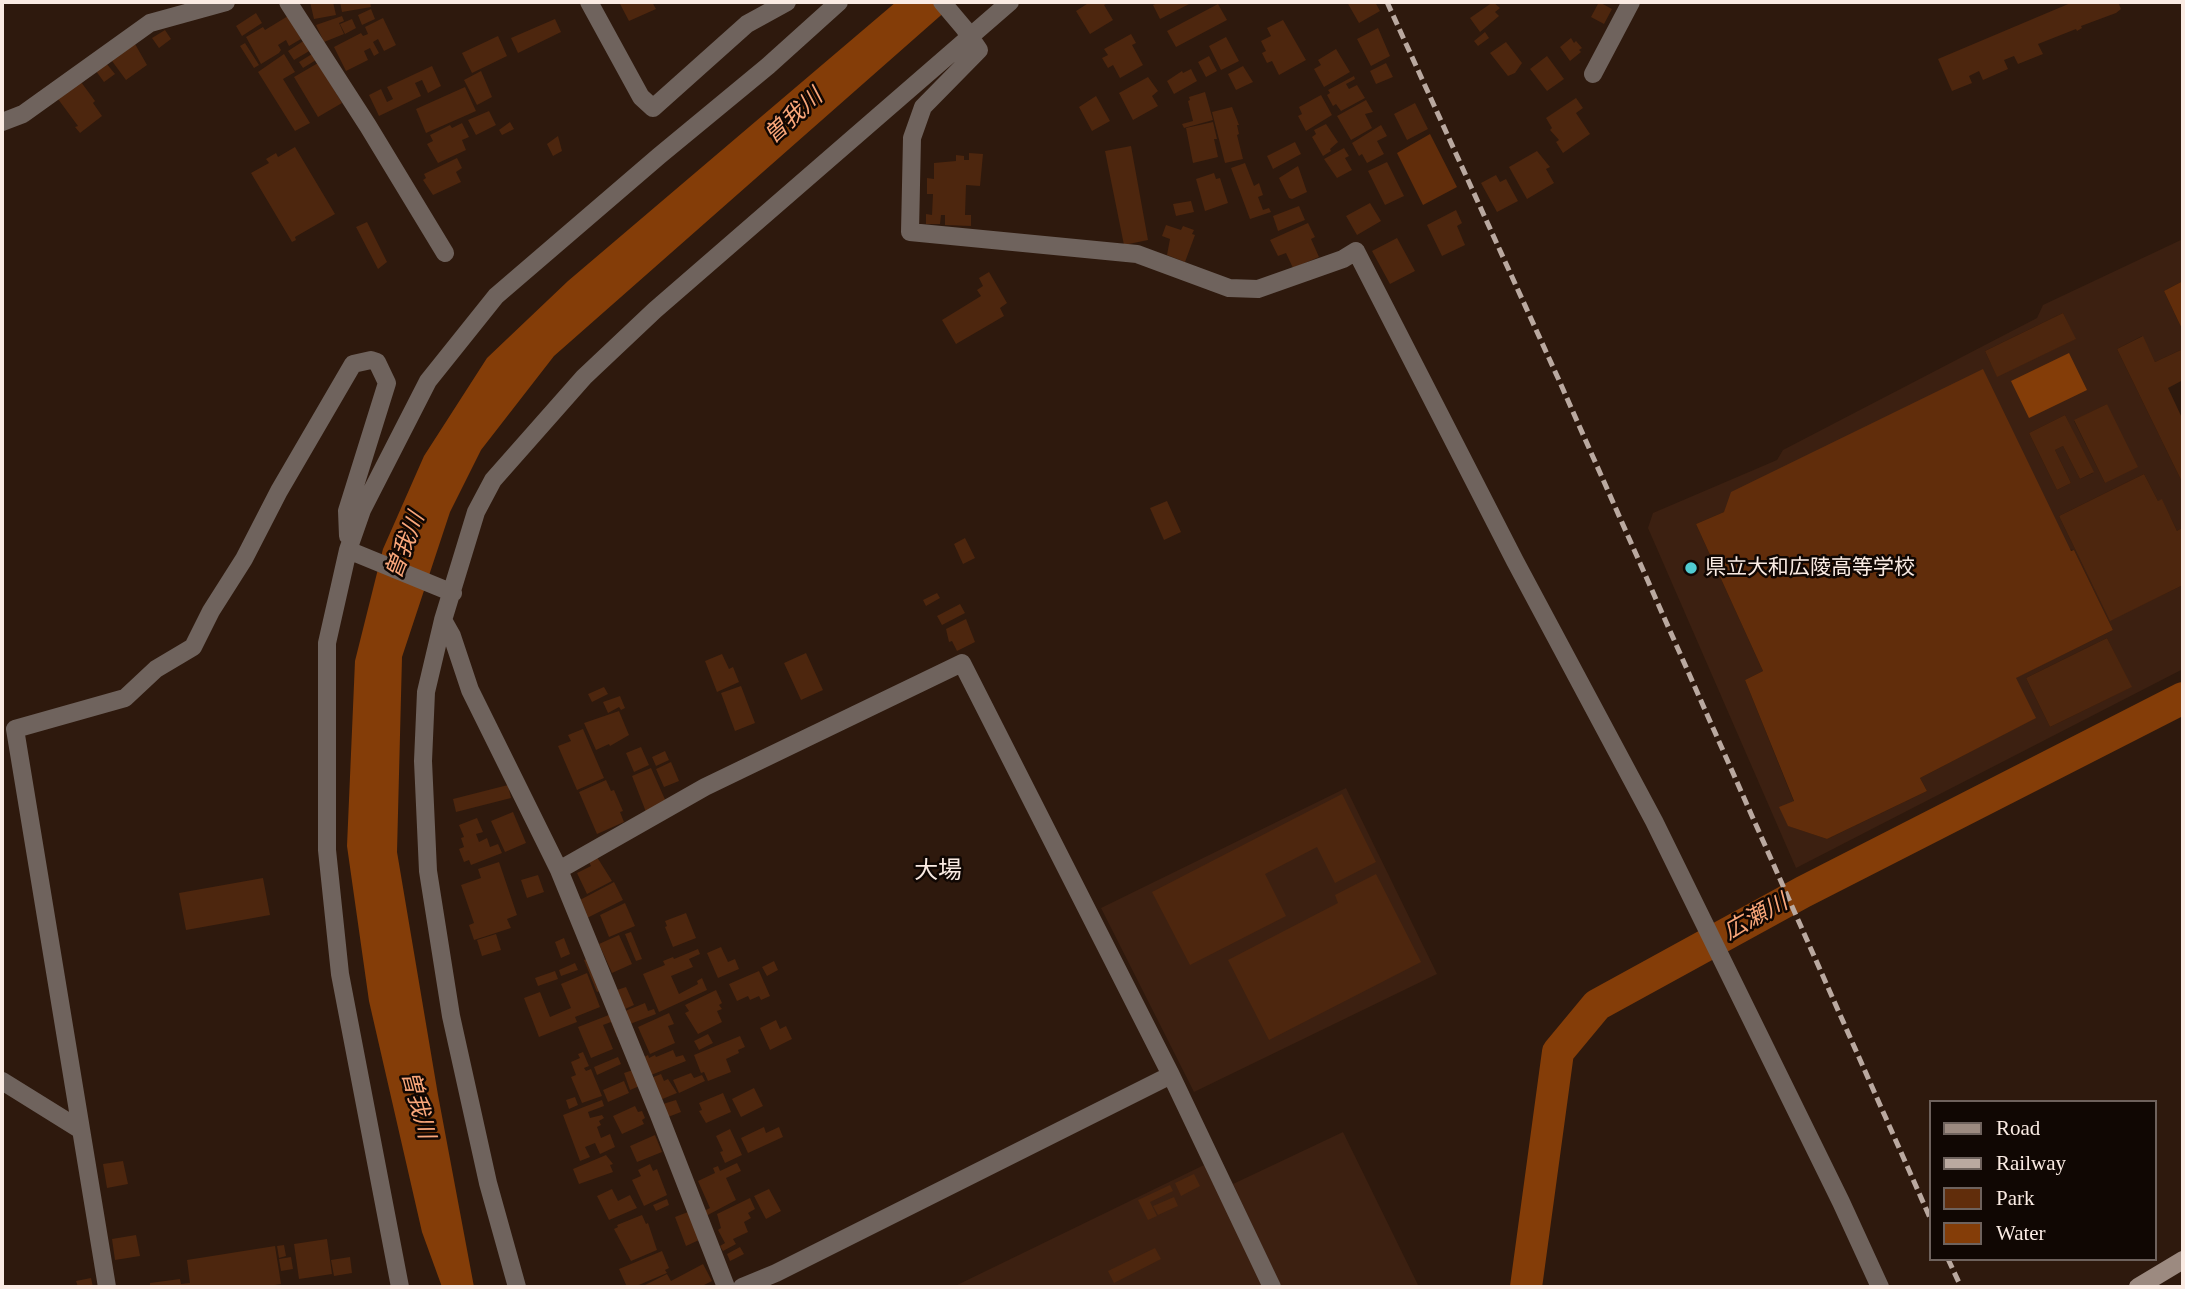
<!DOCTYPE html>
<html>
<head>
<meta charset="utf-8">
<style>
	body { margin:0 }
	#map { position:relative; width:2185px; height:1289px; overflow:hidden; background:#2e190d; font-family:"Times New Roman",serif }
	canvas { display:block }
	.frame { position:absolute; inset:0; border:4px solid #faebe3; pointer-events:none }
	.legend { position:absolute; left:1929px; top:1100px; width:228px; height:161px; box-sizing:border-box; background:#100703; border:2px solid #6e625d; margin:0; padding:9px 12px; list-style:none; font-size:21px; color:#faebe3 }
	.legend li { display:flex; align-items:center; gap:14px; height:35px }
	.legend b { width:35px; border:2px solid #6e625d }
</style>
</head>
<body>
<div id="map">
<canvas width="2185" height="1289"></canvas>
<div class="frame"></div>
<ul class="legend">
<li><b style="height:9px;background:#9c8a80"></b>Road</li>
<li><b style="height:9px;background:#baa9a0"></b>Railway</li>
<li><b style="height:19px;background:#612d0b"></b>Park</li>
<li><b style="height:19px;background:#843d08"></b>Water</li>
</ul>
</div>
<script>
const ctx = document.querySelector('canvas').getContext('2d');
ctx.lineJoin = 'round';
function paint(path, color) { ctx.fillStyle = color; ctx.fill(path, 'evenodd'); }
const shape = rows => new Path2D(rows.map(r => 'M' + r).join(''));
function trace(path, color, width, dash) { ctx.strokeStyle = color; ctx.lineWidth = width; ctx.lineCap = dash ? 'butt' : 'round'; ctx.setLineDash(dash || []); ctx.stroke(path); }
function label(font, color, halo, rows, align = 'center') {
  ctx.font = font + ' "Times New Roman","Noto Sans JP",serif'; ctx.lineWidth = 5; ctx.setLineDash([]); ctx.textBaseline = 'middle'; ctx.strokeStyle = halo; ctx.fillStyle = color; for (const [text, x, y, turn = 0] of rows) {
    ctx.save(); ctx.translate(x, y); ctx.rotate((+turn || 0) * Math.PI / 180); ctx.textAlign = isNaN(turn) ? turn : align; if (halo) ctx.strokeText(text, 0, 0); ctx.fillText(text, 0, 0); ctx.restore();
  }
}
const built = shape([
	[2183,239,2183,281,2164,291,2183,331,2183,349,2155,362,2142,336,2117,349,2183,484,2183,527,2177,531,2162,500,2158,501,2144,474,2059,516,2110,620,2183,585,2183,669,1796,868,1648,528,1653,513,1777,460,1783,450,2037,318,2043,305],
	[2063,313,2075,339,1997,376,1985,351],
	[2107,404,2105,483,2074,421],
	[2065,415,2093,473,2080,479,2063,446,2055,450,2071,483,2057,490,2029,433],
	[1724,512,2074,550,2113,630,2015,678,2035,718,1920,778,1927,791,1827,839,1789,826,1780,808,1794,802,1745,680,1763,671,1696,524],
	[2107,638,2131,687,2050,727,2026,678],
	[1346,788,1437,974,1194,1092,1101,908],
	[1343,1132,1419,1287,1281,1287,1233,1184],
	[1204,1165,1264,1287,953,1287]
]);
const green = shape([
	[1430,134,1457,187,1423,205,1397,153],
	[2183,281,2183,331,2164,291],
	[1983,369,2071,551,2074,550,2113,630,2016,678,2036,718,1920,778,1927,791,1827,839,1788,826,1779,807,1794,801,1745,680,1763,671,1696,524,1724,512,1731,492]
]);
const water = shape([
	[896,2,956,2,554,356,481,450,450,512,402,657,397,852,438,1095,474,1287,442,1287,422,1232,369,1001,347,846,355,661,383,549,424,456,487,358,568,281],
	[2069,353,2087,390,2029,418,2011,381]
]);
const river = shape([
	[1526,1287,1558,1052,1597,1005,1803,892,2183,698]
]);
const building = shape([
	[310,2,333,2,336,15,314,19],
	[340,2,370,2,371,7,342,12],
	[619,2,652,2,656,9,629,21],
	[1090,2,1110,2,1104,5,1113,20,1090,34,1076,11],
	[1160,2,1193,2,1160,19,1153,5],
	[1347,2,1375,2,1380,11,1359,23],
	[1493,2,1500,8,1495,12,1499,16,1480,32,1470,18],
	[1599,2,1612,9,1604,24,1591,17],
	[2073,2,2118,2,2121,9,2116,13,2081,26,2082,28,2077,31,2076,29,2038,44,2043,54,2018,64,2014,56,2004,60,2008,69,1983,80,1979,71,1969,76,1972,83,1952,91,1938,59],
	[1218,4,1227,20,1176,47,1167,31],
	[371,9,375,19,362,25,358,15],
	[256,13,262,23,242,36,236,26],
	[288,16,301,39,289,46,286,40,278,45,281,50,279,53,261,64,246,37,263,27,265,30],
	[342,16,344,21,339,23,344,34,324,42,316,25],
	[383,18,396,45,384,51,378,39,373,42,379,53,374,56,370,48,364,51,368,60,346,71,334,47,361,33,363,36,368,34,365,27],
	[352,19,356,28,345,34,340,24],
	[555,19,561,32,518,53,511,38],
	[1283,20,1306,60,1279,75,1272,61,1267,63,1262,53,1266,51,1261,41,1271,36,1267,28],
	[1378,28,1390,56,1371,66,1357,39],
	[165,30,171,39,159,48,152,38],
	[1485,32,1489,38,1478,46,1474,41],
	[1131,34,1136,43,1132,45,1143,65,1120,78,1113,65,1108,68,1102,58,1108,55,1104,49],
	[498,36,507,56,472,73,462,53],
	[1226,37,1239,61,1221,70,1209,46],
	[1571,38,1574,43,1576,41,1582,48,1579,50,1581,52,1570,61,1560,47],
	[305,40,311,50,294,60,288,51],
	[1506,42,1522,63,1515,73,1508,76,1490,53],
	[245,43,259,65,254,68,240,46],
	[135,44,147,65,126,80,112,61],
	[1336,49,1350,72,1324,87,1314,69,1321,65,1318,60],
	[284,54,295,72,283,79,310,123,295,131,258,72],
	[312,54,316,60,303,68,299,62],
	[1209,56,1217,71,1206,77,1198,62],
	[1547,56,1564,79,1547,91,1530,69],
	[106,63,115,74,104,82,96,71],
	[318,63,342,103,318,117,294,77],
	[1386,63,1393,77,1376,84,1370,71],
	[432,66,441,86,428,93,422,80,415,83,421,96,379,116,369,95,381,89,387,102,393,99,387,87],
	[1243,66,1253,82,1236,90,1228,74],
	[1191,69,1197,81,1174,94,1167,81,1182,71,1183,73],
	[481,71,492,97,477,105,464,80],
	[1354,76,1355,79,1346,84,1349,89,1357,85,1365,98,1341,111,1336,104,1333,106,1327,95,1330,93,1328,90],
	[1148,77,1158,91,1152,96,1158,106,1133,120,1119,93],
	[81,82,95,101,93,103,102,116,80,133,75,127,78,126,58,99],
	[465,87,476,111,426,133,416,109],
	[1205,92,1213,120,1184,128,1182,124,1193,121,1188,101,1190,100,1189,97],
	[1321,95,1332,115,1306,131,1298,116,1302,114,1299,107],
	[1096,96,1110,121,1092,131,1079,107],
	[1576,98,1583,108,1576,113,1590,134,1563,153,1556,142,1559,140,1550,130,1552,128,1546,118],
	[1366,100,1373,112,1365,114,1372,128,1351,140,1337,116],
	[1415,103,1428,129,1407,140,1394,114],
	[1232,107,1239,125,1237,125,1239,134,1237,135,1243,159,1225,163,1212,112],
	[489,111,496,125,476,135,468,120],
	[510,122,514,129,502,135,499,130],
	[1213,122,1217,139,1214,139,1218,157,1193,163,1186,128],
	[462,123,469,137,462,140,466,150,438,163,427,144,433,141,430,135,450,125,452,128],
	[1326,124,1338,142,1330,149,1331,151,1323,156,1312,137,1316,134,1314,130],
	[1381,125,1387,136,1377,141,1384,154,1367,163,1362,154,1359,156,1352,143],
	[558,136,562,151,553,156,547,144],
	[1295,142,1301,154,1273,169,1267,156],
	[1131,146,1148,240,1124,245,1105,151],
	[295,147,335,214,295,237,296,240,292,242,251,173,269,163,266,159,276,153,278,157],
	[1344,148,1349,156,1345,158,1352,170,1337,178,1324,159],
	[1537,151,1550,167,1546,169,1554,183,1527,199,1509,167],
	[969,153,983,154,980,186,966,185,965,215,971,215,971,226,945,225,945,215,941,215,940,224,926,224,926,214,932,215,933,194,927,194,927,178,934,179,934,163,956,161,956,155,964,156,964,160,969,160],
	[457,158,462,168,456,172,461,182,433,195,423,180,426,178,424,174],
	[1387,162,1404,196,1385,205,1368,171],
	[1245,163,1254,186,1259,183,1263,195,1258,197,1263,210,1269,208,1271,212,1250,219,1231,168],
	[1298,166,1307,192,1292,199,1289,198,1279,178],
	[1214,173,1216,179,1220,178,1228,203,1205,211,1196,179],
	[1496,175,1500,182,1506,179,1518,201,1497,212,1481,183],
	[1191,201,1194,212,1176,216,1173,204],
	[1370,203,1381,221,1357,235,1346,216],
	[1299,206,1305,220,1278,231,1273,216],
	[1456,210,1462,223,1457,226,1465,245,1442,256,1427,225],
	[367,222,387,262,378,269,356,227],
	[1308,223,1315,237,1311,239,1319,257,1293,268,1286,253,1278,256,1270,240],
	[1166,225,1181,230,1183,226,1194,230,1192,234,1195,235,1185,262,1167,255,1170,239,1162,236],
	[1397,238,1415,271,1390,284,1372,251],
	[989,272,1007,303,1000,308,1004,316,956,344,942,320,981,296,977,290,983,286,979,278],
	[2063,313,2076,339,1997,377,1985,351],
	[2143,336,2155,362,2183,349,2183,380,2168,388,2183,420,2183,484,2117,349],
	[2107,404,2138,467,2105,483,2074,420],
	[2065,415,2094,472,2080,479,2063,446,2055,450,2071,483,2057,490,2029,433],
	[2144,474,2158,501,2162,499,2177,531,2183,527,2183,538,2181,539,2183,543,2183,585,2110,621,2059,516],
	[1167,501,1181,532,1164,540,1150,508],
	[965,538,975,558,963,564,954,544],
	[937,593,940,598,926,606,923,600],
	[960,604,965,613,942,625,937,616],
	[966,619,975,642,957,651,952,641,949,642,946,629],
	[2107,638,2132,687,2050,727,2026,678],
	[806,653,823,690,801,700,784,663],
	[722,654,729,669,733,667,739,682,717,692,705,661],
	[741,686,755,723,735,731,721,693],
	[604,687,608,694,592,702,588,694],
	[620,696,625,708,621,710,619,707,608,713,603,702],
	[619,711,629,735,610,746,609,744,596,750,584,723],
	[583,729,604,778,577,790,558,746,571,741,568,735],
	[641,747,649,765,634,772,626,753],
	[665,751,669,760,656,766,652,757],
	[671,762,679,781,664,787,656,769],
	[651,768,667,804,646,812,632,776],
	[606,780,611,791,614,790,623,811,620,812,624,822,597,834,579,792],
	[508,785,511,798,456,812,453,799],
	[1342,794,1376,862,1335,883,1317,847,1265,874,1286,916,1190,965,1152,892],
	[513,812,526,843,505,852,491,821],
	[477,818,483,832,476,834,479,842,487,838,490,847,498,844,502,853,471,865,469,860,464,862,459,849,464,847,461,838,464,837,459,825],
	[595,854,612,881,587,894,577,873,591,866,587,858],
	[499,862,517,915,507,919,511,928,474,940,469,925,474,923,461,885,481,878,478,869],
	[1376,874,1421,962,1269,1040,1228,960,1338,903,1335,895],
	[538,875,544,892,527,898,521,880],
	[263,878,270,915,186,930,179,893],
	[614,882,623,900,587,918,578,901],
	[625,903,635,926,609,937,600,915],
	[686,913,696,938,673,947,665,927,667,926,665,921],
	[631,932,642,959,636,961,625,934],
	[496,934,501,950,482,956,477,940],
	[619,935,632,964,612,973,599,944],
	[564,938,570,954,561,958,555,942],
	[721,947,728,962,735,959,739,969,718,978,707,953],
	[698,949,700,954,689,959,693,967,671,976,679,994,698,984,697,981,702,978,707,990,659,1012,643,974,665,965,663,961,673,957,674,959],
	[593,957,606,989,597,992,584,960],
	[774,961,778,970,767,976,762,967],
	[575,963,578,970,561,976,559,970],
	[555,971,558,979,538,986,535,978],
	[759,971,770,996,761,1000,759,996,750,1000,748,996,737,1001,729,984],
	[587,973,600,1007,575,1017,577,1022,539,1037,524,998,540,992,550,1017,571,1008,561,984],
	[626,987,634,1005,625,1009,617,990],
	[716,990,722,1003,719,1005,722,1009,717,1011,722,1022,698,1034,685,1013,689,1011,685,1005],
	[645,1003,648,1011,654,1009,656,1014,630,1024,625,1011],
	[614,1013,623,1035,617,1037,611,1022,603,1025,613,1049,591,1058,578,1027],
	[669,1013,674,1024,668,1026,675,1043,650,1054,638,1027],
	[776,1020,780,1029,786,1026,792,1039,770,1050,760,1028],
	[708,1034,713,1043,699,1050,694,1041],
	[740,1036,745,1047,738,1050,739,1053,726,1059,731,1072,708,1081,704,1072,701,1073,694,1055],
	[673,1050,676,1057,683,1055,686,1061,651,1075,644,1057,648,1055,649,1058,655,1055,656,1057],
	[583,1052,589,1066,584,1068,586,1071,591,1069,602,1096,582,1103,571,1077,576,1075,571,1062,580,1058,578,1054],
	[618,1057,621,1064,597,1075,594,1067],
	[636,1069,642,1085,630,1090,624,1073],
	[691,1073,694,1078,702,1075,705,1081,679,1093,673,1080],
	[661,1074,664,1081,668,1079,677,1093,660,1100,651,1078],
	[624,1081,629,1093,608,1102,603,1090],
	[754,1088,763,1106,741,1117,732,1099],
	[723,1093,731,1112,706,1123,699,1111,702,1110,699,1103],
	[575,1097,578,1105,569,1109,566,1100],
	[602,1100,604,1106,588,1112,590,1118,602,1115,604,1118,599,1121,601,1125,597,1127,601,1138,610,1134,615,1147,600,1154,595,1143,585,1147,590,1157,580,1161,563,1115],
	[676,1100,681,1112,668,1117,663,1104],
	[635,1106,638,1112,642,1111,645,1118,642,1120,644,1124,622,1134,613,1116],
	[764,1127,766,1133,779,1127,783,1137,748,1153,741,1138],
	[730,1129,742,1155,725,1163,720,1152,723,1151,716,1136],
	[655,1135,662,1152,637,1162,630,1146],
	[606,1155,613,1164,610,1165,613,1172,579,1184,573,1169],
	[123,1161,128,1184,107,1188,103,1164],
	[737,1163,741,1171,726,1178,736,1200,704,1217,702,1212,710,1208,698,1181,715,1173,713,1168,718,1166,720,1171],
	[650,1164,653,1171,657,1169,667,1195,644,1206,632,1180,641,1176,638,1170],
	[1194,1174,1200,1186,1181,1196,1175,1183],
	[1170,1185,1173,1191,1150,1202,1157,1216,1148,1220,1138,1200],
	[612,1189,618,1201,630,1195,637,1208,609,1220,597,1196],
	[769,1189,781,1211,766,1219,754,1196],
	[1174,1197,1178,1206,1158,1215,1153,1206],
	[750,1198,755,1209,748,1213,751,1218,744,1222,748,1232,733,1239,736,1244,723,1251,720,1246,725,1243,718,1230,721,1228,717,1214],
	[667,1199,669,1205,656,1211,653,1205],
	[688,1212,699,1240,686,1246,675,1217],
	[642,1215,646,1224,648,1223,657,1250,631,1261,614,1229,618,1227,617,1225],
	[136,1235,140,1256,115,1260,112,1239],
	[327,1239,332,1274,299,1279,294,1244],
	[284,1245,286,1256,279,1258,277,1246],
	[275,1246,281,1284,262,1287,150,1287,150,1283,180,1279,181,1284,190,1283,187,1260],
	[740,1247,744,1254,730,1261,727,1254],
	[1155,1248,1161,1259,1114,1283,1108,1271],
	[662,1251,669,1268,665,1270,667,1273,634,1287,627,1287,619,1269],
	[291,1257,293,1269,281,1271,279,1259],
	[350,1257,352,1273,334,1276,331,1260],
	[703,1264,712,1281,700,1287,641,1287,667,1274,671,1281],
	[91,1278,93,1287,78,1287,76,1281]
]);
const minor = shape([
	[288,2,368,126,445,253],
	[589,2,641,97,653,108,747,24,787,2],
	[942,2,964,28,979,50,923,107,912,138,910,232,1137,254,1229,288,1258,289,1343,259,1356,251,1515,561,1654,821,1841,1202,1880,1287],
	[1593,74,1631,2],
	[2,122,23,114,150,23,226,2],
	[348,550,453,593],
	[443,620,452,636,470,690,559,870,659,1115,726,1287],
	[559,870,705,787,962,663,1171,1075,1272,1287],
	[2,1081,81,1130],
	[107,1287,15,729,125,698,156,669,193,647,211,611,244,559,279,491,353,364,371,360,377,362,387,383,347,511,348,536],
	[400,1287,340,974,327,850,327,643,348,550,362,510,428,381,496,296,659,156,768,66,839,2],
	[517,1287,488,1183,451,1016,428,871,423,761,426,692,443,620,476,512,493,480,584,377,655,310,1010,2],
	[742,1287,776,1273,1171,1075]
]);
const secondary = shape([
	[2138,1287,2183,1260]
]);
const rail = shape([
	[1387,2,1558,378,1931,1220],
	[1948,1259,1961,1287]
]);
const markers = [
	[1691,568,7,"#51ccd2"]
];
const poiNames = [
	["県立大和広陵高等学校",1705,568]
];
const waterNames = [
	["曽我川",794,117,-42],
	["曽我川",406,546,-69],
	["広瀬川",1756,918,-29],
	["曽我川",417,1105,75]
];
const quarterNames = [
	["大場",938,872]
];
paint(built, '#3c2011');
paint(green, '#612d0b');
paint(water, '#843d08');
trace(river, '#843d08', 32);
paint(building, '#4d260e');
trace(minor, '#6f635d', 18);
trace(secondary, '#9c8a80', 18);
trace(rail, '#baa9a0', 5, [10, 5]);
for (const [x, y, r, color] of markers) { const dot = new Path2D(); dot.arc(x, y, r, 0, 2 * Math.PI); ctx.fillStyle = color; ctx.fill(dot); trace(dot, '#100703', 2.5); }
label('21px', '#faebe3', '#100703', poiNames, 'left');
label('italic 23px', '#faa77a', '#100703', waterNames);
label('24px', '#faebe3', '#100703', quarterNames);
</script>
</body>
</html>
